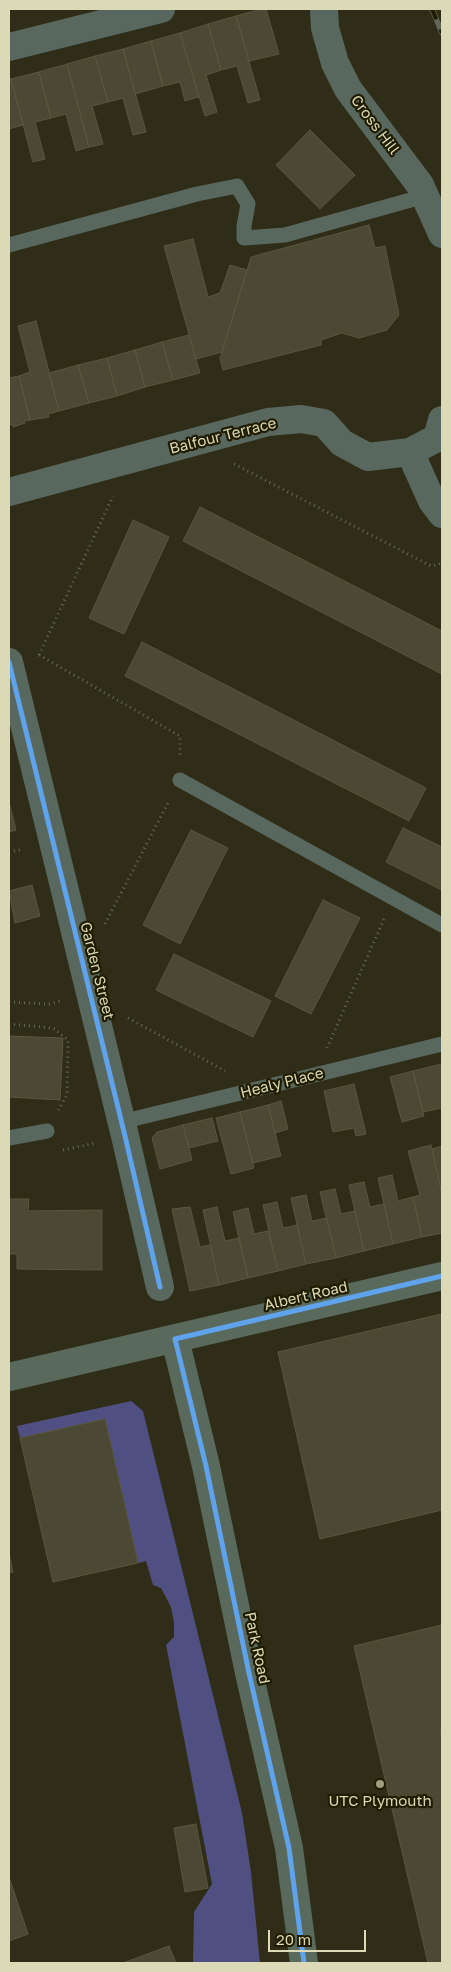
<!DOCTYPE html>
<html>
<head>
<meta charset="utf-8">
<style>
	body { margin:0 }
	#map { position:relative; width:451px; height:1972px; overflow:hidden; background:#2f2d18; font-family:"Golos Text",sans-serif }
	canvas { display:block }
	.frame { position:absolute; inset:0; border:10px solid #dcd9b6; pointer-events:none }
	.scale { position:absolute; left:268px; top:1930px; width:98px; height:22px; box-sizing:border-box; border:2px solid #dcd9b6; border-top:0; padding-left:6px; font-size:15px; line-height:18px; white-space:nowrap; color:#dcd9b6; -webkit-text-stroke:4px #1f1c00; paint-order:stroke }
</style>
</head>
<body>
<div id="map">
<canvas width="451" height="1972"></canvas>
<div class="frame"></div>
<div class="scale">20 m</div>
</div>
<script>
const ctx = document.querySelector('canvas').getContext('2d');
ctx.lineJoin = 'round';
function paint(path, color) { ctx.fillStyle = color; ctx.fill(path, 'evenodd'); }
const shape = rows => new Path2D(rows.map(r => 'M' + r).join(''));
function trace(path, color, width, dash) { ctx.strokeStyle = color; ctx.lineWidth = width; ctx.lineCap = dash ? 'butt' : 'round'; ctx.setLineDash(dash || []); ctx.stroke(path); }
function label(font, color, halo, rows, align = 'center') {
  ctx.font = font + ' "Golos Text",sans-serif'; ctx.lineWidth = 4.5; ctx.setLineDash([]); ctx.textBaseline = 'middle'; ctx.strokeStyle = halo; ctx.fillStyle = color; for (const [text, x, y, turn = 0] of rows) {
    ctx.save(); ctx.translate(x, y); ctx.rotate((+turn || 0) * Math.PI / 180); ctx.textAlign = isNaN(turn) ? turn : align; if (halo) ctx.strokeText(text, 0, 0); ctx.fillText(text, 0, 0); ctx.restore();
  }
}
const green = shape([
	[131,1401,143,1411,242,1813,251,1872,260,1963,193,1963,194,1912,212,1884,166,1645,174,1637,174,1622,171,1607,161,1588,153,1585,146,1561,138,1563,105,1419,20,1438,17,1426]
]);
const building = shape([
	[262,9,266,9,279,54,249,61,236,16,262,9],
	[236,16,260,100,248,103,237,66,221,70,208,24,236,16],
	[208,24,221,70,206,75,217,112,205,116,180,33,208,24],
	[180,33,199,97,185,101,180,82,163,86,151,41,180,33],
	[151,41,163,86,135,94,123,49,151,41],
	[123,49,146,132,133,135,123,98,108,102,95,56,123,49],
	[95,56,108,102,92,106,103,144,89,147,67,64,95,56],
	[67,64,89,147,76,151,66,114,51,118,39,72,67,64],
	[39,72,51,118,35,122,45,159,33,162,11,79,39,72],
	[9,79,11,79,23,125,9,129,9,79],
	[310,130,355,175,320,209,276,165,310,130],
	[369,225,375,248,385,246,399,315,387,330,359,338,342,333,321,340,321,345,223,370,220,359,251,257,369,225],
	[193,239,208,297,220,293,230,265,247,270,222,352,196,359,164,246,193,239],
	[36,321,59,411,48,414,49,417,30,420,19,376,30,372,18,326,36,321],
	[189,335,200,373,173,380,162,342,189,335],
	[162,342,173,380,145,387,135,350,162,342],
	[135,350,145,387,117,396,107,358,135,350],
	[107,358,117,396,89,403,78,365,107,358],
	[78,365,89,403,59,411,49,373,78,365],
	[19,376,30,420,24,421,25,423,13,427,12,424,9,425,9,378,19,376],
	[200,507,442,631,442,674,183,541,200,507],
	[133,520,169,537,124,634,89,618,133,520],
	[142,642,426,788,409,821,125,676,142,642],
	[9,802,16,830,9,832,9,802],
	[403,828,442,847,442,890,386,862,403,828],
	[191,830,228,848,180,944,143,925,191,830],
	[32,885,40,916,15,923,9,891,32,885],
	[323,900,360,918,311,1014,275,996,323,900],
	[174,954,271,1001,253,1037,156,990,174,954],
	[9,1036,63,1038,60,1100,9,1097,9,1036],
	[442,1064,442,1108,423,1112,413,1071,442,1064],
	[413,1071,424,1116,402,1122,390,1077,413,1071],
	[354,1084,366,1134,356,1136,354,1128,333,1132,324,1091,354,1084],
	[281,1101,288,1129,275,1133,268,1105,281,1101],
	[268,1105,281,1156,253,1163,240,1112,268,1105],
	[240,1112,254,1168,231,1174,216,1118,240,1112],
	[212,1118,218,1141,189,1148,183,1125,212,1118],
	[183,1125,192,1160,160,1169,152,1138,157,1132,183,1125],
	[431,1145,442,1194,442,1233,422,1237,413,1197,420,1195,408,1151,431,1145],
	[442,1146,442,1194,432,1149,442,1146],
	[392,1175,398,1201,413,1197,422,1237,393,1244,378,1178,392,1175],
	[364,1182,370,1207,384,1204,393,1244,364,1251,349,1185,364,1182],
	[335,1189,341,1214,355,1211,364,1251,336,1258,320,1192,335,1189],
	[306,1195,312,1221,327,1218,336,1258,306,1264,291,1198,306,1195],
	[9,1199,29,1199,28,1211,102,1210,102,1270,17,1269,17,1254,9,1254,9,1199],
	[277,1202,283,1228,297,1225,306,1264,278,1271,263,1205,277,1202],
	[190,1207,200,1247,210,1245,219,1285,190,1291,172,1209,190,1207],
	[217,1207,225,1241,239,1238,248,1278,219,1285,203,1210,217,1207],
	[248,1208,254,1234,268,1231,278,1271,248,1278,233,1212,248,1208],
	[442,1314,442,1510,320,1539,278,1352,442,1314],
	[105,1419,138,1563,53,1582,20,1438,105,1419],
	[9,1553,13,1572,9,1573,9,1553],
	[442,1625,442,1730,440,1731,442,1741,442,1963,428,1963,354,1646,442,1625],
	[196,1824,208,1888,185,1892,174,1828,196,1824],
	[9,1877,28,1934,9,1941,9,1877],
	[169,1946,176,1963,123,1963,169,1946]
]);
const path = shape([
	[234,464,431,566,442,563],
	[39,655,180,736,180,757],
	[39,655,113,496],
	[9,852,23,849],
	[105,924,169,801],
	[9,1002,49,1004,60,1001],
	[128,1018,225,1071],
	[9,1024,53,1028,68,1040,67,1095,58,1111],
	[327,1048,384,919],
	[63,1150,96,1143]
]);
const service = shape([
	[9,245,197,194,237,186,248,204,244,226,244,238,285,235,425,196],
	[180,780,442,925],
	[121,1122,442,1044],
	[9,1138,47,1131]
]);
const minor = shape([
	[324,9,325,28,335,63,348,89,420,185,442,234],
	[9,47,161,9],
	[410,452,432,501,442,514],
	[9,492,268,422,301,419,324,423,342,443,368,457,410,452,437,438,442,420],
	[9,662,125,1136,160,1287]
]);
const secondary = shape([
	[175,1339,206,1466,249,1673,289,1848,304,1963],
	[9,1377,442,1276]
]);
const rail = shape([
	[432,9,442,33]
]);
const cycleway = shape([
	[9,662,125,1136,160,1287],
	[304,1963,289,1848,249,1673,206,1466,175,1339,442,1276]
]);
const markers = [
	[380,1784,5,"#9f9d7f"]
];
const streetNames = [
	["Cross Hill",375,125,53],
	["Balfour Terrace",223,436,-14],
	["Garden Street",97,971,76],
	["Healy Place",282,1083,-14],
	["Albert Road",306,1296,-13],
	["Park Road",257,1648,78]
];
const poiNames = [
	["UTC Plymouth",380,1801]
];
paint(green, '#504f81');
paint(building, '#4b4833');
trace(building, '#5a573d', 1);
trace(path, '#626b5f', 3, [1, 4]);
trace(service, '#59685e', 15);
trace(minor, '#59685e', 28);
trace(secondary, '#59695b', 28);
trace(rail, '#616658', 5.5);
trace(rail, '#1f1c00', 4, [11]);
trace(cycleway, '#60a3ed', 5);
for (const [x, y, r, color] of markers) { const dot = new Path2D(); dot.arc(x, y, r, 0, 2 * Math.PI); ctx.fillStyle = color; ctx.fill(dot); trace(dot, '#1f1c00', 2); }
label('15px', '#dcd9b6', '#1f1c00', streetNames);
label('15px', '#dcd9b6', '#1f1c00', poiNames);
</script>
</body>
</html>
